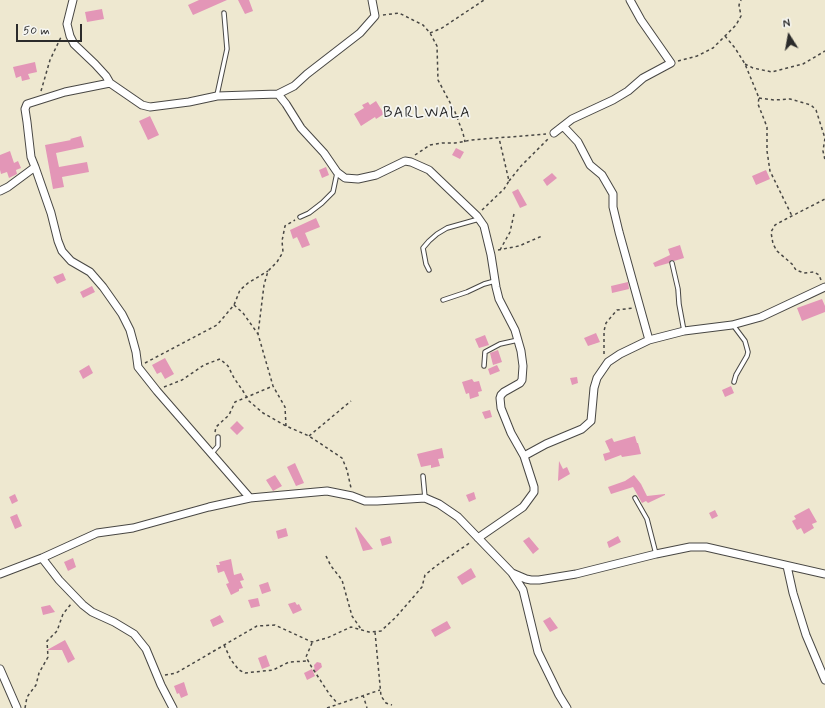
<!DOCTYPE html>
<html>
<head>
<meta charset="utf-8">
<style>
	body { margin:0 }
	#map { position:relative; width:825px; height:708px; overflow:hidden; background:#eee8d0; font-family:Mynerve,sans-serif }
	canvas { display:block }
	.north { position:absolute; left:769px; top:16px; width:40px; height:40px; -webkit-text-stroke:3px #f6f6f2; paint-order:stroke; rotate:349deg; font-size:11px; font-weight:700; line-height:16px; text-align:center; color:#2b2b2b }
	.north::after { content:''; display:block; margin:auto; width:14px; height:18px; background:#2b2b2b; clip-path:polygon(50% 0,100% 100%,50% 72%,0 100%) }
	.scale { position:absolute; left:16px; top:24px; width:66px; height:18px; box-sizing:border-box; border:2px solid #2b2b2b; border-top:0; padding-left:5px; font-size:12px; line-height:14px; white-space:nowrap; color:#2b2b2b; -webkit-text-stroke:3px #f6f6f2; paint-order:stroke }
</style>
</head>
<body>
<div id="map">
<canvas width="825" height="708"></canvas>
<div class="north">N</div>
<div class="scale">50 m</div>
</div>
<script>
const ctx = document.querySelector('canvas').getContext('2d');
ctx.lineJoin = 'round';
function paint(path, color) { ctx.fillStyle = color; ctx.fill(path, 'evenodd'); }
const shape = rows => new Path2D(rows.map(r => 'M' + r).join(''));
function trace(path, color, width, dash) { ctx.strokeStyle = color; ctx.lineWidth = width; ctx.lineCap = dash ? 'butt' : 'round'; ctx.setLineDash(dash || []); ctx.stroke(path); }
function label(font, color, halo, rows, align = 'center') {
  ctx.font = font + ' Mynerve,sans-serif'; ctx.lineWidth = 3.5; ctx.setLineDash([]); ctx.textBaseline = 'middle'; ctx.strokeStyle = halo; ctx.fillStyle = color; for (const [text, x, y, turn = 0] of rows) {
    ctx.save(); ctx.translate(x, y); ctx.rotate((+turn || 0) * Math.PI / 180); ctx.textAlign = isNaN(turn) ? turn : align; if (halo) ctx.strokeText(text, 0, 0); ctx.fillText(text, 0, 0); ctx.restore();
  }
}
const building = shape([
	[199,0,227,0,193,15,188,5],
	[238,0,249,0,253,11,245,14],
	[102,9,104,19,87,22,85,12],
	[35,62,37,72,28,74,30,79,22,81,21,76,16,78,13,67],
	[376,101,384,114,376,119,375,117,361,126,354,114,364,108,362,105,368,102,370,105],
	[150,116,159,135,148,140,139,121],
	[81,136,84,147,56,153,59,167,87,162,89,172,62,177,64,187,53,189,45,145,71,140,70,139],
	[456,148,464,152,460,159,452,155],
	[10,151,14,163,18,161,21,168,16,170,17,174,9,178,7,172,1,174,0,170,0,155],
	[326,167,329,175,322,178,319,170],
	[766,170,770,179,756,185,752,176],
	[552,173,557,178,547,186,543,180],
	[518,189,527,205,520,208,512,192],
	[316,218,320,227,305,233,310,245,302,248,297,237,293,239,290,230],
	[680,245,684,258,674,261,671,260,669,263,655,267,653,263,670,255,668,249],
	[63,273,66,280,57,284,53,277],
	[628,282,629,289,612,293,611,286],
	[92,286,95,292,83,298,80,292],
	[822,299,825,306,825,312,802,321,797,308],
	[596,333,600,342,588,346,584,338],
	[485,335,489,345,479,348,475,339],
	[498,350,502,362,493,365,490,353],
	[165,358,174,374,165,379,161,372,157,374,152,365],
	[89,365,93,373,83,379,79,371],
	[497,365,500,371,490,375,488,369],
	[577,377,578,383,572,385,570,378],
	[472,379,474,382,479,381,482,391,478,392,479,396,470,399,469,393,466,394,462,382],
	[731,386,734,393,725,397,722,390],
	[490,410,492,417,485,419,482,412],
	[237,421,244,428,237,435,230,428],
	[635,436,637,443,638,443,641,454,622,457,621,455,605,461,603,454,610,452,605,441,612,438,614,442],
	[442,448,444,458,438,459,440,466,431,468,431,465,421,467,417,454],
	[559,461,563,469,567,467,570,474,558,481],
	[295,463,304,483,296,486,287,467],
	[275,475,282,486,273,491,266,480],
	[634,475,641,484,647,496,665,494,665,495,648,503,646,501,642,503,633,487,611,494,608,487,625,481],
	[474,492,476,499,469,502,466,495],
	[15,494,18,501,12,504,9,497],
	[809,508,817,522,812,524,814,528,804,534,801,528,797,530,792,521,796,519,794,516],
	[715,510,718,516,712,519,709,513],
	[17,514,22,526,15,529,10,517],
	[356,527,373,549,363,551,355,528],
	[286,528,288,536,278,539,276,531],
	[390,536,392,543,382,546,380,539],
	[618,536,621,542,609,548,607,542],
	[529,537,539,549,533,554,523,541],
	[73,558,76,567,68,571,64,562],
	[231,559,234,575,241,573,244,580,240,581,243,588,239,589,239,591,231,595,226,584,229,583,224,571,218,573,216,565,220,565,219,562],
	[471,568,476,577,462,585,457,577],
	[268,582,271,591,262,594,259,585],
	[258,598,260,606,251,608,248,600],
	[295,602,297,605,299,604,302,610,293,614,288,604],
	[50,605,55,612,43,615,41,607],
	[220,615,224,622,213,627,210,620],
	[550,617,558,628,550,632,543,621],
	[447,621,451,628,435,637,431,630],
	[65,640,75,659,68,663,62,650,47,650],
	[266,655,270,666,262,669,258,658],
	[317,662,321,663,322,667,315,673,314,665],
	[312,669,315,676,307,680,304,673],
	[184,682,188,695,181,698,179,693,177,694,174,686]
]);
const path = shape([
	[383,15,399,13,423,25,430,33,437,46,438,80,455,112,463,133,465,142],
	[430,33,442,28,484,0],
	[725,36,735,48,745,64,759,98,758,104,767,127,767,151,770,171,792,216],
	[678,61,697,56,713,48,736,25,741,16,739,5,741,0],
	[745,64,753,68,772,72,803,64,825,51],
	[41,91,50,60,62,35],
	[759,98,774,100,790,99,811,105,816,110,823,132,825,138,823,151,825,160],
	[415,155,430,145,442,143,455,143,472,140,546,134],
	[509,181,521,166,548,139],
	[482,210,504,189,509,181,499,138],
	[498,250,519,246,542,236],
	[500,250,510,232,514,214],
	[821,280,819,275,814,272,804,273,796,270,792,264,777,251,773,244,771,232,775,225,786,219,825,199],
	[234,305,243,313,258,334],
	[604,354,604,331,606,323,617,310,633,308],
	[145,363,217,325,234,305,240,290,248,283,268,271],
	[164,387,182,380,204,365,220,359,228,366,234,378,243,391,249,401,263,413,286,426,309,436,342,458,347,470,351,488],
	[286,426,285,407,273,386,258,334,264,285,268,271,277,262,283,252,282,241,285,226,295,220],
	[215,432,216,427,229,415,235,402,273,386],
	[309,436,351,401],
	[326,556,331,566,342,580,352,616,361,629],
	[375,632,381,696,386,703,392,705],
	[312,643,306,657,311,666,330,695,338,704],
	[224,645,231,660,239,670,245,673,273,670,289,662,308,661],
	[165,675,176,673,257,626,275,625,312,642,327,638,351,627,369,632,381,631,396,617,422,587,425,575,436,566,471,542],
	[363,695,367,708],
	[25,708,27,697,36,685,39,673,48,657,47,641,57,631,63,614,71,604],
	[327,708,380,690]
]);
const service = shape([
	[217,95,227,49,224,13],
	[300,217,309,213,322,203,333,192,337,173],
	[672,263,678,289,679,304,684,331],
	[429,270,426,264,423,248,429,241,437,234,447,228,479,219],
	[443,300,467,292,484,284,495,281],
	[733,325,745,341,748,352,747,356,736,375,734,382],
	[484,366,485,352,500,344,518,340],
	[211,454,218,446,218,437],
	[423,476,425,498],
	[635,498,647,519,656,554]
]);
const minor = shape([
	[73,0,67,24,70,36,74,44,95,64,106,76,110,83],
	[278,94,294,86,307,74,360,33,375,16,372,0],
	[563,126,578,142,590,165,602,175,613,194,613,207,619,232,649,340],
	[554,133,572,119,613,100,628,91,643,78,671,63,641,20,630,0],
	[35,167,51,213,58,241,62,251,71,261,90,272,103,287,122,314,130,330,136,352,138,367,157,391,250,498],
	[0,191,8,187,35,167,31,157,27,122,25,109,27,104,65,92,110,83,142,105,150,107,189,102,217,96,278,94,286,104,301,128,324,153,337,172,345,178,358,179,376,175,405,161,411,162,429,170,477,216,484,226,491,255,496,287,499,299,515,330,521,351,523,366,522,380,520,383,504,392,501,395,500,398,501,408,511,433,524,456],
	[478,538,523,507,534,492,534,487,524,456,546,444,582,429,591,421,594,388,597,378,608,362,620,354,649,340,684,331,732,325,761,317,825,287],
	[42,558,59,580,83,605,92,612,114,622,134,634,146,649,161,685,173,708],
	[787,566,793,593,806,635,825,680],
	[512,573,523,590,538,652,559,695,567,708],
	[0,574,42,558,97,533,133,528,209,507,250,498,327,491,352,496,365,501,377,501,425,498,439,504,458,517,512,573,526,579,531,580,539,580,576,574,656,554,690,547,706,547,825,574],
	[0,669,17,708]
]);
const quarterNames = [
	["BARLWALA",427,114]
];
paint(building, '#e396b7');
trace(service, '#484744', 5.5);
trace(minor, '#484744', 9);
trace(path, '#484744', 1.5, [3, 3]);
trace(service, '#fff', 3.5);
trace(minor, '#fff', 7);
ctx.letterSpacing = '1px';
label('15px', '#2b2b2b', '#f6f6f2', quarterNames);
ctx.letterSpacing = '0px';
</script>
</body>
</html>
